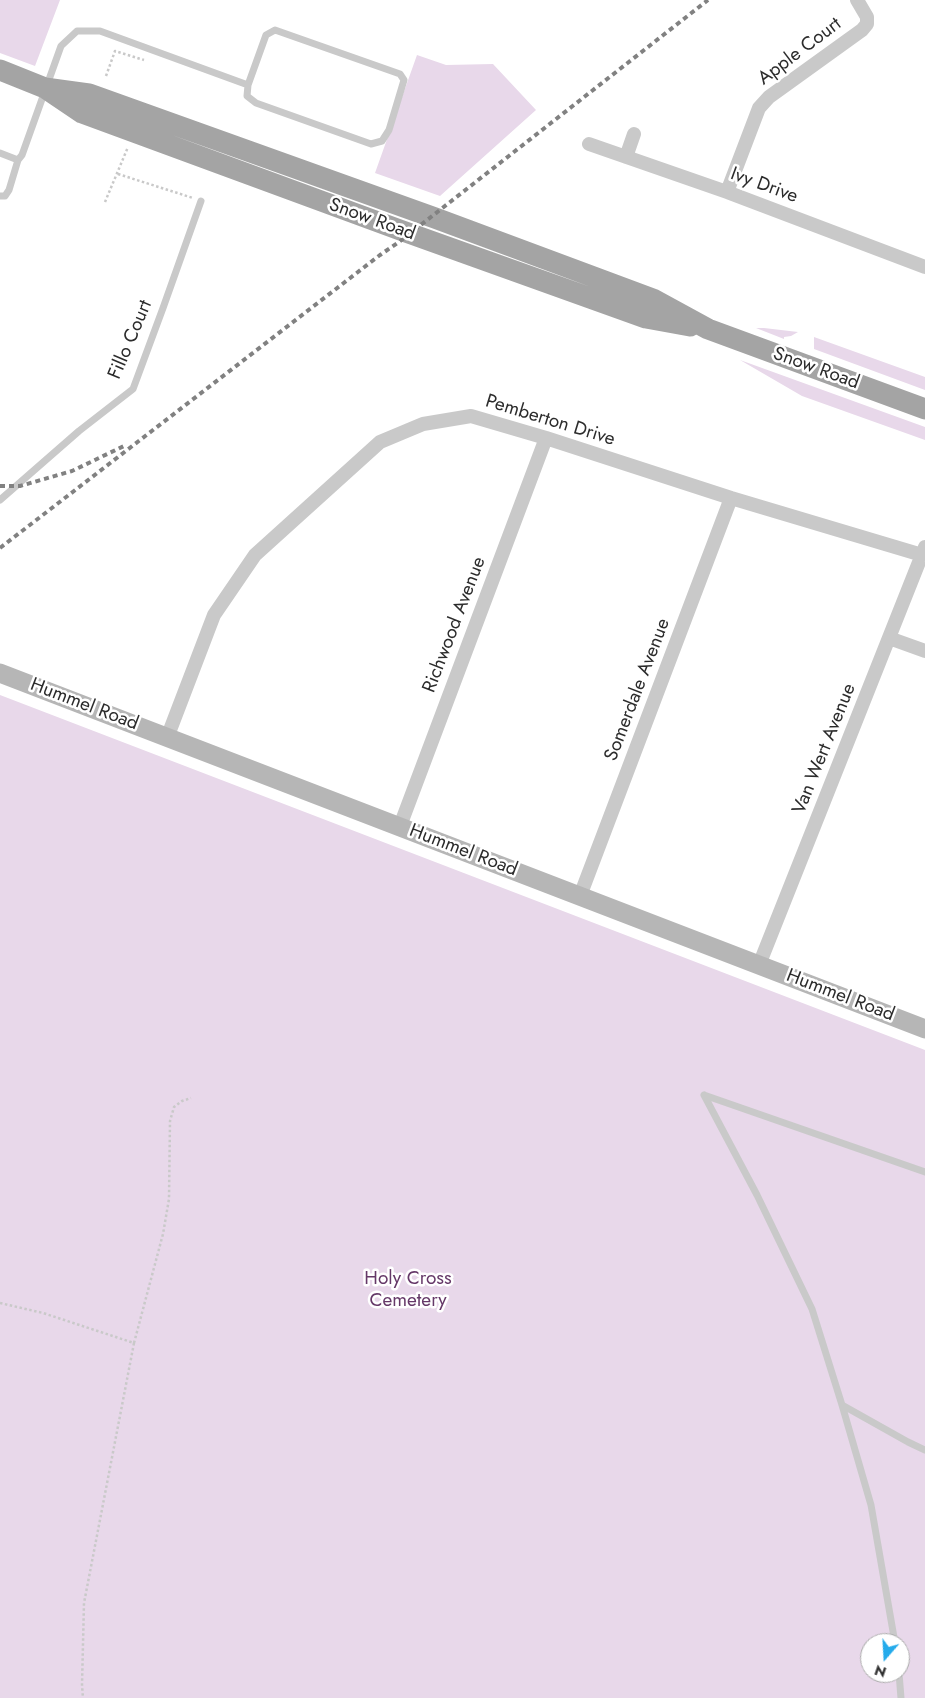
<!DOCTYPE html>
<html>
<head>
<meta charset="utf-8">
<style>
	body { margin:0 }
	#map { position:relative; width:925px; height:1698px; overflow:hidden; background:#fff; font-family:Jost,sans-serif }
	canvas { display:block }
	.north { position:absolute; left:860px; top:1633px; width:50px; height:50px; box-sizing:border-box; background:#fff; border:1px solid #ababab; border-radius:50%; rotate:199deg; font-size:14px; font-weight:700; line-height:20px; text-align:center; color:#2c2c2c }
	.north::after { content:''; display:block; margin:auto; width:18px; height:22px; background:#25abeb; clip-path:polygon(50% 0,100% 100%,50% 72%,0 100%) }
</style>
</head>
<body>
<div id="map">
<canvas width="925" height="1698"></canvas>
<div class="north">N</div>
</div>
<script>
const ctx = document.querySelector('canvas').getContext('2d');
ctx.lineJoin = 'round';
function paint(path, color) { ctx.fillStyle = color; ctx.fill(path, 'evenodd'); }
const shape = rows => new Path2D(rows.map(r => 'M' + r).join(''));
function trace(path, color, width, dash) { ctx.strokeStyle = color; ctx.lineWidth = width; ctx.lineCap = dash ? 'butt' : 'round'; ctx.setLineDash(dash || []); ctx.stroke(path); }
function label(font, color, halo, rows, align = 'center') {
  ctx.font = font + ' Jost,sans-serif'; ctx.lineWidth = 5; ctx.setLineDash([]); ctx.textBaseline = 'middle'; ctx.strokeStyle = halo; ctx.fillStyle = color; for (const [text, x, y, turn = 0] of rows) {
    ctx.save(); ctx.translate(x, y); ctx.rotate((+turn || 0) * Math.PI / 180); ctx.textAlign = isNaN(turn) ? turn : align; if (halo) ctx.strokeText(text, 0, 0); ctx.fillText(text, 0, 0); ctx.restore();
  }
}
const green = shape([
	[0,0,60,0,35,66,0,53],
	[417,55,446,65,493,64,536,110,440,196,375,173],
	[756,328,764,328,798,332,791,336,784,337,784,339],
	[814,337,925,377,925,390,814,349],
	[740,360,925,427,925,440,802,396],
	[0,695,925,1050,925,1698,0,1698],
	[870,1643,900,1643,900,1673,870,1673]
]);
const path = shape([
	[106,76,115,51,144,60],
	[118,174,193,198],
	[105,202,128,147],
	[0,1303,43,1313,134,1343,84,1603,82,1685,83,1698],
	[134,1343,163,1234,169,1199,170,1121,174,1107,182,1101,191,1098]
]);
const lane = shape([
	[0,153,18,160,22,155,61,46,77,31,100,31,248,85,247,96,256,103,371,144,382,141,389,130,404,80,400,74,275,30,266,35,248,85],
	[0,196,5,196,9,190,18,160],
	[0,500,79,431,133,389,163,308,201,201],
	[704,1095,757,1195,812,1309,842,1405,871,1505,895,1643],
	[704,1095,925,1172],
	[842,1405,908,1442,925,1450],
	[899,1673,901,1698]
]);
const street = shape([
	[589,144,727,192,925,267],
	[626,157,634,134],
	[727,192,759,108,769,97,862,30,867,24,867,17,857,0],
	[889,638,925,651],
	[167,738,214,615,255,555,380,442,423,424,471,416,546,438,731,498,922,555],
	[400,826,546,438],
	[580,896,731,498],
	[759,965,925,547]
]);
const secondary = shape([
	[0,673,925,1029]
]);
const primary = shape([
	[0,70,45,88,82,113,400,230,646,318,690,326],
	[45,88,89,94,435,218,653,299,708,329,925,409]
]);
const rail = shape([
	[0,486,20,486,72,471,124,446],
	[0,548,380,255,399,242,708,0]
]);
const streetNames = [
	["Apple Court",800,52,-37],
	["Ivy Drive",764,186,20],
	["Snow Road",372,220,20],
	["Fillo Court",131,340,-67],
	["Snow Road",816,369,20],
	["Pemberton Drive",550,421,17],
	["Richwood Avenue",455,625,-69],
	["Somerdale Avenue",638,690,-69],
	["Hummel Road",84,705,21],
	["Van Wert Avenue",825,749,-68],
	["Hummel Road",463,851,21],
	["Hummel Road",840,996,21]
];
const parkNames = [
	["Holy Cross",408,1279],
	["Cemetery",408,1301]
];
paint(green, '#e8d8ea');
trace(path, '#c9c9c9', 2.5, [2.5, 2.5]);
trace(lane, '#c9c9c9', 7);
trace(street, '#c9c9c9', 14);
trace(secondary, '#b6b6b6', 19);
trace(primary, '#a4a4a4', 21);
trace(rail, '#818181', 4, [5, 4]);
label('19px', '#2c2c2c', '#fff', streetNames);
label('19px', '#653868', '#fff', parkNames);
</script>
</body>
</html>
